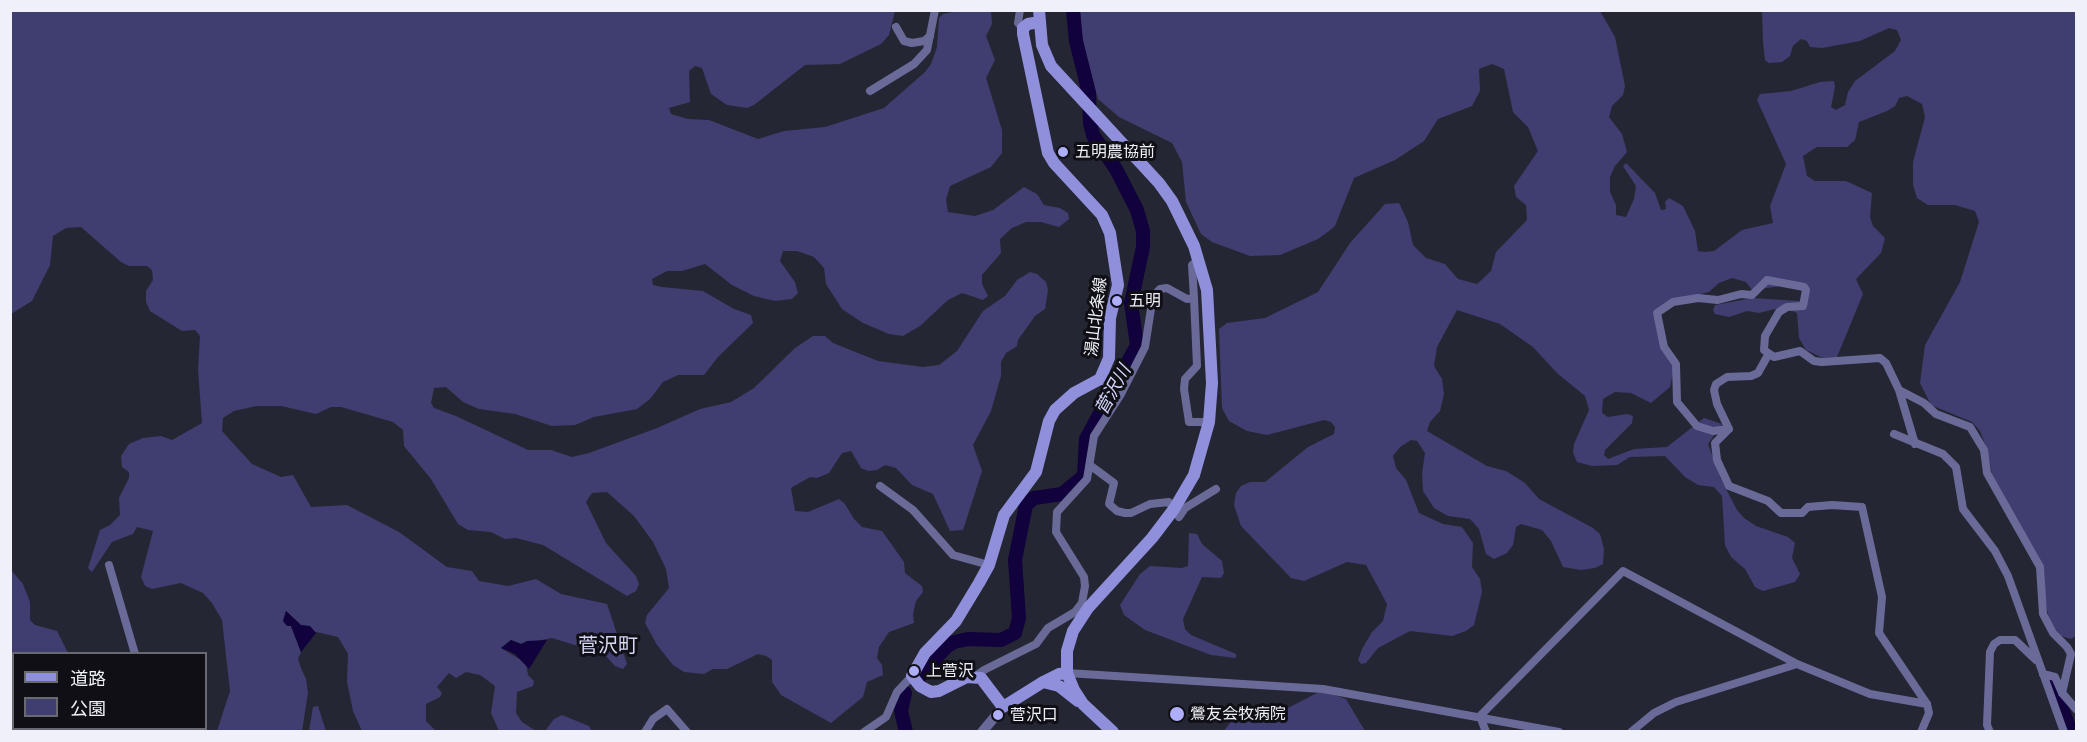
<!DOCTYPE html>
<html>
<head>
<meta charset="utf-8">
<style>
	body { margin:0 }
	#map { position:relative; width:2087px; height:742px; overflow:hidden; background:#252633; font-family:"Golos Text","Noto Sans JP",sans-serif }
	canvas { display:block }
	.frame { position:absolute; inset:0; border:12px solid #f0f0fa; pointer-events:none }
	.legend { position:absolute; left:12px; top:652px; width:195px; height:78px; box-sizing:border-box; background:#0f0f15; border:2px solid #696971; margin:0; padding:8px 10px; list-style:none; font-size:18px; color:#f0f0fa }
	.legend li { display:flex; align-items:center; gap:12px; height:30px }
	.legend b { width:30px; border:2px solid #696971 }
</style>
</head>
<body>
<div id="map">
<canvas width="2087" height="742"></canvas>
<div class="frame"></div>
<ul class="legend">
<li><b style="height:8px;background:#908fdb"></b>道路</li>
<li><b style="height:16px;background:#403d70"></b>公園</li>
</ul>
</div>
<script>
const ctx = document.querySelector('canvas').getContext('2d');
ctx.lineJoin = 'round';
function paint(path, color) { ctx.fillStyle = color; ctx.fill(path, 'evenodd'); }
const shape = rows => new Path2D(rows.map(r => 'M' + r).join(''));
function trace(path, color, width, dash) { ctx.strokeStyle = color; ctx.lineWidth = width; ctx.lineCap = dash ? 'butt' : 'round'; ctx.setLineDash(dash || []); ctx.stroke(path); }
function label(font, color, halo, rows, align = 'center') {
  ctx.font = font + ' "Golos Text","Noto Sans JP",sans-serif'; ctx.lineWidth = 6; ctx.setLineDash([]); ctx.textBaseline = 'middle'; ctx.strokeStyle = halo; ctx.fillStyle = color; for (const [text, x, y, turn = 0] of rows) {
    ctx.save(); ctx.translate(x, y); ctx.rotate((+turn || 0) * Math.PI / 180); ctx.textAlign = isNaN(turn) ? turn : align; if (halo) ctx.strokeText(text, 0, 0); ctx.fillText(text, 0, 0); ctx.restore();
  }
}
const green = shape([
	[11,11,895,11,889,35,881,44,840,64,805,65,754,105,747,108,727,105,711,94,702,68,695,66,689,71,690,102,669,108,671,114,688,119,709,120,758,139,784,131,825,127,884,108,925,72,931,64,937,47,939,18,943,14,958,11,991,11,992,24,986,36,995,60,986,78,1002,130,1002,153,991,167,950,186,946,200,948,212,975,216,993,210,1024,187,1037,194,1044,205,1060,208,1068,213,1069,219,1059,227,1041,222,1026,222,1012,228,1000,239,1001,253,982,275,982,284,988,296,983,300,962,293,948,300,920,326,903,336,889,334,863,323,842,309,826,284,824,268,814,257,797,251,783,251,780,261,795,282,798,293,792,299,775,301,754,296,732,285,705,264,682,271,667,271,652,279,653,285,662,287,703,291,734,309,751,315,753,323,718,357,704,375,678,375,663,382,650,399,637,409,594,417,575,425,552,426,515,414,479,409,463,402,446,387,434,388,431,403,434,408,456,416,528,450,551,450,572,457,589,453,657,428,700,409,731,402,754,388,795,348,813,336,825,336,833,343,878,361,923,367,939,365,957,351,983,311,1005,296,1017,280,1030,272,1037,274,1046,282,1048,290,1045,309,1035,316,1018,340,1017,346,1006,353,1001,362,1001,376,991,411,973,445,982,471,963,530,950,531,933,494,912,485,896,468,885,465,877,470,868,471,861,468,851,451,842,453,829,473,817,478,810,477,791,488,795,511,808,512,839,499,845,504,854,519,862,527,882,531,904,562,905,573,922,586,923,592,916,601,913,614,914,623,889,632,879,647,877,658,882,665,883,675,867,682,863,697,831,723,781,695,772,682,772,660,766,656,758,654,727,669,713,669,704,674,684,672,673,665,657,645,645,623,647,615,669,588,666,569,653,542,634,516,607,492,592,493,586,502,606,543,636,576,639,584,636,591,627,596,543,545,516,538,505,539,491,532,468,530,458,524,431,479,404,446,403,430,393,422,341,407,331,407,316,414,281,406,256,406,234,411,223,418,222,431,252,464,281,477,293,475,311,507,347,505,399,532,447,567,472,571,479,581,508,586,536,579,561,594,607,604,627,664,623,669,615,666,604,654,552,638,521,644,511,640,501,648,526,663,528,675,534,681,533,686,517,692,516,713,522,722,536,731,499,731,491,713,495,686,480,675,466,672,456,678,449,673,437,687,442,693,440,697,426,704,426,721,436,731,362,731,353,711,347,682,348,654,338,637,312,631,310,627,301,625,286,611,283,621,291,626,301,652,298,659,301,668,306,679,308,693,302,731,217,731,230,691,222,620,212,603,203,593,181,583,152,589,145,586,141,577,153,531,137,527,133,534,112,542,92,572,88,568,100,530,110,525,120,515,119,498,129,478,129,472,122,467,121,456,129,444,143,438,161,436,172,440,202,423,198,370,200,336,195,330,182,331,150,311,146,302,146,291,153,280,152,270,147,266,129,266,121,262,81,227,66,228,53,236,50,265,32,301,11,314],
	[1080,11,1600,11,1615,37,1625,86,1623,95,1612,106,1609,117,1622,134,1627,152,1615,166,1610,177,1610,192,1616,205,1616,215,1626,217,1634,199,1636,186,1623,166,1626,163,1655,193,1661,210,1666,209,1665,202,1669,198,1683,206,1695,231,1698,251,1705,252,1714,251,1742,230,1773,223,1770,206,1786,164,1757,100,1760,94,1791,91,1820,82,1834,81,1835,87,1831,107,1836,110,1845,105,1848,92,1855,81,1895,51,1901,40,1897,30,1889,28,1860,41,1822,48,1810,47,1807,41,1801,39,1793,46,1790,56,1782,62,1769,63,1765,60,1763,42,1762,11,2076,11,2076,636,2071,639,2061,636,2051,624,2045,603,2044,567,1992,474,1987,449,1980,431,1972,422,1931,405,1920,383,1925,345,1960,282,1979,222,1975,211,1955,205,1928,205,1917,198,1913,185,1913,162,1925,117,1922,104,1907,96,1899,98,1895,106,1887,111,1859,122,1855,140,1847,147,1817,147,1803,156,1807,176,1815,181,1846,181,1872,193,1870,217,1873,226,1885,238,1881,253,1856,279,1863,294,1837,357,1823,358,1806,350,1799,338,1797,313,1783,307,1759,313,1747,311,1729,317,1715,314,1713,310,1715,305,1753,298,1799,301,1808,297,1807,286,1803,283,1752,290,1746,282,1732,278,1719,283,1709,292,1669,302,1657,320,1674,369,1670,387,1651,403,1631,393,1615,392,1603,399,1602,413,1608,417,1627,414,1633,416,1632,423,1605,450,1604,455,1608,459,1634,449,1667,447,1704,418,1722,424,1708,444,1721,479,1737,510,1744,518,1756,526,1788,537,1795,543,1792,558,1800,574,1795,582,1763,591,1755,587,1745,569,1731,557,1725,545,1722,496,1714,487,1698,485,1685,477,1665,456,1630,457,1617,465,1592,466,1577,462,1573,453,1574,444,1589,410,1585,396,1558,374,1533,347,1500,324,1457,310,1437,347,1434,366,1442,379,1444,394,1440,411,1430,422,1427,431,1487,466,1506,471,1525,483,1539,499,1593,528,1600,534,1604,549,1603,564,1595,568,1581,570,1563,567,1551,541,1542,530,1521,524,1516,527,1513,545,1507,553,1494,559,1486,554,1479,529,1470,519,1448,516,1434,508,1423,491,1422,473,1425,453,1417,441,1411,440,1400,447,1393,456,1396,468,1406,480,1419,513,1443,524,1462,527,1473,543,1472,567,1480,579,1482,592,1474,625,1466,631,1452,636,1410,631,1378,648,1366,663,1361,664,1358,660,1362,649,1372,632,1383,621,1387,604,1366,565,1347,562,1304,581,1291,578,1241,526,1234,505,1236,493,1241,486,1250,482,1265,482,1308,447,1334,434,1335,427,1331,422,1324,420,1267,435,1247,431,1229,421,1222,408,1219,329,1227,323,1265,318,1318,292,1350,243,1385,204,1399,203,1408,222,1413,245,1426,258,1445,264,1458,279,1477,284,1491,271,1496,252,1527,220,1526,205,1516,197,1514,186,1538,151,1528,127,1513,112,1504,69,1492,64,1479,69,1480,91,1472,106,1438,119,1424,141,1395,160,1354,178,1335,226,1329,231,1318,239,1280,255,1250,256,1212,242,1201,234,1186,202,1182,162,1172,143,1119,117,1098,99,1082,42],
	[1189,533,1197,534,1202,544,1222,561,1224,573,1221,578,1202,577,1183,619,1185,629,1191,635,1236,654,1236,658,1211,655,1145,630,1124,615,1120,605,1140,574,1150,566,1182,568,1188,566],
	[10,569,23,584,30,602,30,620,35,625,57,631,68,653,14,654,13,688,10,686],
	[1317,693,1329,693,1346,699,1365,731,1223,732,1236,715,1278,713],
	[318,706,326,731,309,731,313,707],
	[562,715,589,726,592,731,545,731,554,719]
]);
const water = shape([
	[286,611,301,625,310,626,316,633,301,652,291,626,287,626,283,621],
	[511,640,521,644,527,641,547,640,529,669,515,654,501,648]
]);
const river = shape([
	[920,676,946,647,954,642,968,639,1001,640,1015,633,1019,618,1015,560,1026,505,1034,498,1062,494,1084,476,1086,439,1137,345,1131,303,1143,247,1143,231,1137,210,1116,169,1093,135,1090,123,1089,93,1076,41,1073,10],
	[2051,680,2071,732],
	[905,693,901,711,906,732],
	[75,728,77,732],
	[10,729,13,732]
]);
const minor = shape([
	[1020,10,1018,23,1023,28],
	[896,27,904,41,912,43,924,41,930,36],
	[870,91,914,64,927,50,935,10],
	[1194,298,1197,366,1185,379,1184,389,1189,422,1209,422],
	[1768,355,1758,373,1751,376,1727,377,1716,384,1714,390,1717,404,1729,429,1715,443,1717,460,1729,486,1768,501,1781,513,1802,513,1808,507,1832,505,1862,507,1882,597,1879,633,1927,704,1929,713,1921,732],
	[1100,379,1121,394],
	[1899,390,1915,444],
	[1729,429,1713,431,1697,426,1677,402,1676,364,1664,347,1657,313,1673,302,1698,298,1718,300,1741,294,1752,295,1767,280,1804,287,1806,290,1803,306,1787,307,1779,312,1765,336,1764,350,1774,357,1800,351,1814,361,1822,362,1880,358,1886,363,1899,390,1924,403,1936,414,1970,427,1984,450,1987,473,2040,567,2043,614,2053,633,2067,647,2071,654,2062,693],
	[1894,434,1943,454,1956,467,1963,509,1995,551,2008,576,2064,732],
	[1091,466,1114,483,1109,504,1117,511,1125,513,1131,513,1150,504,1169,502,1179,517,1185,508,1216,489],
	[880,486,913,510,953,555,989,565],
	[109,565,135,654],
	[1067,673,1323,689,1559,732],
	[2043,674,2055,677,2062,693,2076,709],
	[976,676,984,670,1036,644,1048,628,1075,612,1082,603,1085,586,1084,577,1056,532,1057,512,1087,479,1094,436,1121,394,1145,347,1153,296,1160,289,1167,288,1187,299,1194,298,1192,265,1199,259],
	[10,681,14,683],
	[1480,716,1623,571,1797,664,1870,694,1927,704],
	[1480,716,1486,732],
	[160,728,161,732],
	[645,732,653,719,667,709,687,732],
	[864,732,886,717,897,692,912,676],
	[1631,732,1654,713,1676,702,1797,664],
	[1990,732,1987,725,1990,652,1994,644,2000,640,2015,640,2036,660]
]);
const tertiary = shape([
	[10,692,14,693],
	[66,728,69,732],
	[982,732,1003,707]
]);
const secondary = shape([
	[1039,10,1042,45,1051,66,1159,183,1172,201,1194,246,1207,290,1212,383,1209,422,1194,475,1174,509,1152,538,1088,608,1073,631,1067,651,1067,673,1074,690,1083,704,1113,732],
	[1039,22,1028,24,1023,28,1023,34,1048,153,1054,163,1102,215,1110,233,1118,285,1110,318,1109,358,1100,379,1074,393,1055,410,1049,421,1036,472,1004,515,989,565,979,583,956,621,925,653,912,676,920,686,931,692,939,691,967,677,981,678,1003,707,1043,682,1059,674,1067,673],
	[1043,682,1059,686,1078,701]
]);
const markers = [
	[1063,152,6,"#aeaefa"],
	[1117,301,6,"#aeaefa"],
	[914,671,6,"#aeaefa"],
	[1177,714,8,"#aeaefa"],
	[998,715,6,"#aeaefa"]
];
const poiNames = [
	["五明農協前",1075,152],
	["五明",1129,301],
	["上菅沢",926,671],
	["鶯友会牧病院",1190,714],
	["菅沢口",1010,715]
];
const streetNames = [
	["湯山北条線",1096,317,-83]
];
const waterNames = [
	["菅沢川",1113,390,-61]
];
const quarterNames = [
	["菅沢町",608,646]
];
paint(green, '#403d70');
paint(water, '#11013c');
trace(river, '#11013c', 14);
trace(minor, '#6a6a99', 8);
trace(tertiary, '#6a6a99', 10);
trace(secondary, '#908fdb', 12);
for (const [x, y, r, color] of markers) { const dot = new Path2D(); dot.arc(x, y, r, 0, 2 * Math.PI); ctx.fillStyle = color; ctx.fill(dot); trace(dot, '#0f0f15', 2); }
label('16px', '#f0f0fa', '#0f0f15', poiNames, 'left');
label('16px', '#f0f0fa', '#0f0f15', streetNames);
label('italic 18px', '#d5d7fe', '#0f0f15', waterNames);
label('20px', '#d6d7f4', '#0f0f15', quarterNames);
</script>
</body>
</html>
